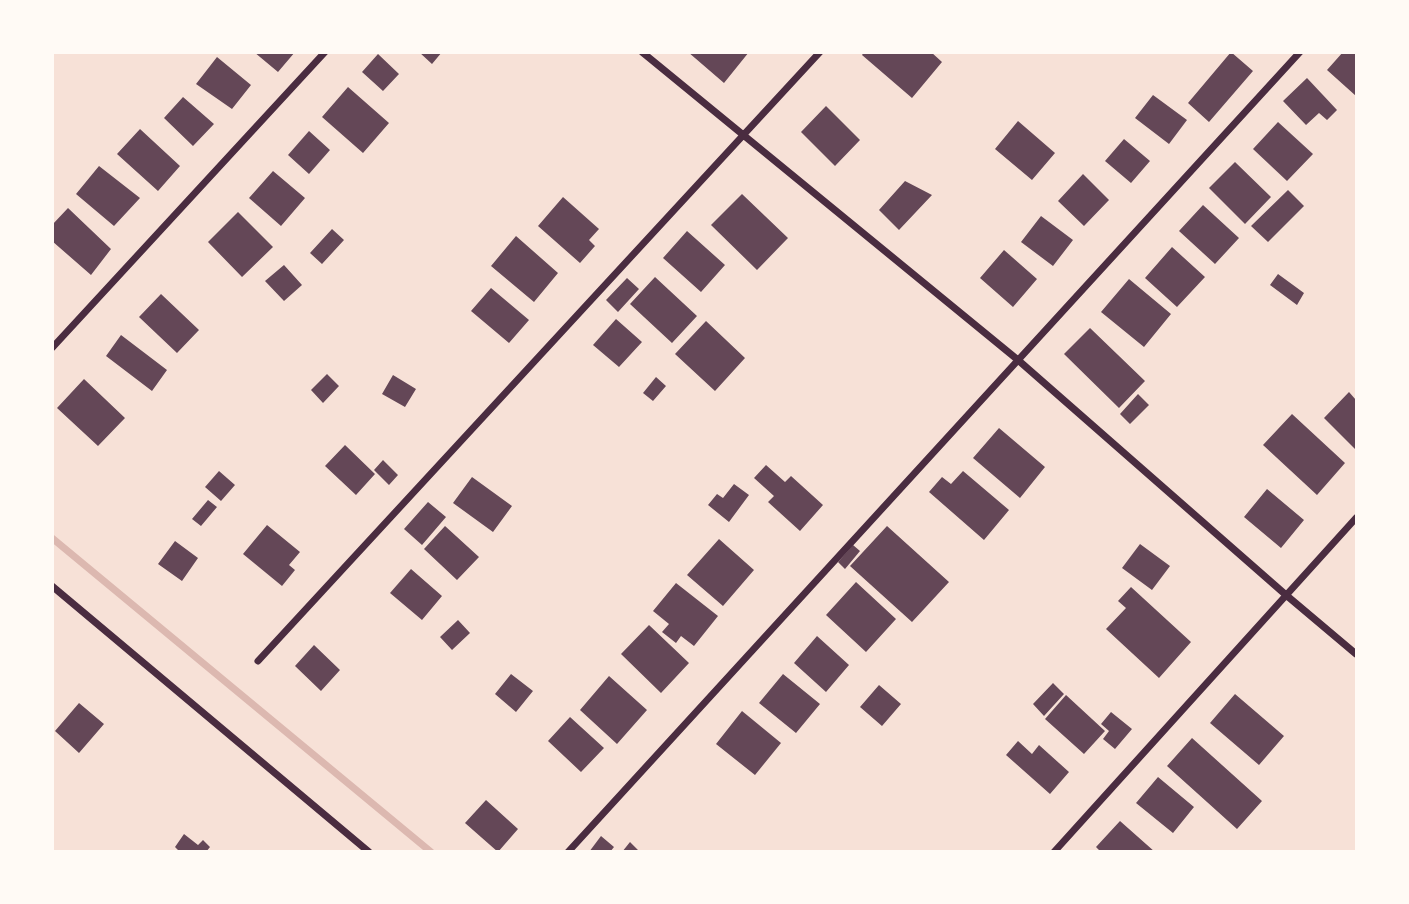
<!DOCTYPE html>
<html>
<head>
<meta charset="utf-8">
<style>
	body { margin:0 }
	#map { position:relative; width:1409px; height:904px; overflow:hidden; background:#f7e1d7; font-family:Quicksand,sans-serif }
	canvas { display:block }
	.frame { position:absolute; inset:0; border:54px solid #fffaf5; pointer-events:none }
</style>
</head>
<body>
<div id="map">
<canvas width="1409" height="904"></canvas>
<div class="frame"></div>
</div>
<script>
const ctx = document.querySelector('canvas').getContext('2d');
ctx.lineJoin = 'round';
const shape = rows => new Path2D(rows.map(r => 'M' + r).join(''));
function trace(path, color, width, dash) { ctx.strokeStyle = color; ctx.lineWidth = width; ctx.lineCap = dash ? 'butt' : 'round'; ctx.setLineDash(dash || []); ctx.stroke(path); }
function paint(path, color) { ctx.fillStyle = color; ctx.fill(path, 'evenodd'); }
const stream = shape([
	[52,538,431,852]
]);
const building = shape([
	[254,52,295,52,278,72],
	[419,52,442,52,432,64],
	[688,52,749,52,724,83],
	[864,52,931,52,942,62,912,98,862,55],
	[1231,52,1253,71,1209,122,1188,103],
	[1343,52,1356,52,1356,96,1327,70],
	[378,54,399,74,383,91,362,72],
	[217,57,251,85,232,109,196,84],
	[1307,78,1337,110,1327,120,1319,113,1306,125,1283,101],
	[348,87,389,123,363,153,322,117],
	[1153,95,1187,120,1169,144,1135,118],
	[183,97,214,124,193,146,164,118],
	[826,106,860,140,835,166,801,132],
	[1018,121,1055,153,1032,180,995,149],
	[1278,122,1313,154,1287,181,1253,149],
	[140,129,180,166,158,191,117,154],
	[309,131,330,150,309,174,288,155],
	[1124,139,1150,161,1131,183,1105,161],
	[1235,162,1271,197,1245,224,1209,188],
	[99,166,140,198,114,226,76,194],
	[273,171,305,198,281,226,249,198],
	[1083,174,1109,200,1084,226,1058,201],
	[905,181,932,195,899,230,879,210],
	[1288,190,1304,206,1268,242,1251,226],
	[742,194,788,238,757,270,711,225],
	[563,197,599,229,589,240,595,246,580,263,538,226],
	[1203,205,1239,238,1215,264,1179,231],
	[68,208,111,249,91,275,52,241,52,225],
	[238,212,273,247,242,277,208,242],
	[1041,216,1073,240,1053,266,1021,242],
	[332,229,344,240,322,264,310,253],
	[687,231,725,265,701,292,663,258],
	[516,236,558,273,534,302,491,266],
	[1172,247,1205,277,1177,307,1145,278],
	[1004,250,1037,279,1013,307,980,278],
	[284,265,302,285,284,301,265,281],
	[1278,274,1304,293,1297,305,1270,285],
	[655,277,697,316,672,343,630,304],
	[627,278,639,289,618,312,606,300],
	[1129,279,1171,314,1144,347,1101,312],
	[491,288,529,320,509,343,471,311],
	[161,294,199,330,177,353,139,317],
	[616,319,642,342,619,367,593,345],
	[706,321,745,358,715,391,675,354],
	[1090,328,1145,381,1119,408,1064,354],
	[121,335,167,370,152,391,106,356],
	[327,374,339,386,323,403,311,390],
	[393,375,416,389,405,407,382,394],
	[656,377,666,386,653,401,643,393],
	[84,379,125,418,98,446,57,408],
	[1349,392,1356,400,1356,450,1324,418],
	[1138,394,1149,405,1130,424,1120,414],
	[1292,414,1345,463,1317,495,1263,445],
	[999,428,1045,467,1020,498,973,458],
	[345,445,375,474,356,495,325,466],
	[383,460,398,475,389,485,374,470],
	[766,465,785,482,791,476,823,505,800,531,768,502,774,496,754,478],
	[219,471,235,485,221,501,205,487],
	[963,471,1009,510,984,540,929,492,942,477,951,484],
	[472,477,512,506,493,532,453,503],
	[734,484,749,495,729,522,708,505,717,494,723,498],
	[1267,489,1304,520,1281,548,1244,517],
	[208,500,217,507,201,526,192,519],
	[428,502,446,517,422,545,404,529],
	[267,525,300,552,289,565,295,570,282,586,243,554],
	[445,526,479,557,457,580,424,549],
	[887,526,949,582,912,622,850,566],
	[719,539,754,570,723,606,687,575],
	[175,541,198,558,182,581,158,564],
	[1140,544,1170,566,1152,590,1122,568],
	[853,545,860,551,845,569,838,562],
	[411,569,442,596,422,620,390,593],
	[856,582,896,619,866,652,826,615],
	[676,583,718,616,694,646,681,636,676,643,662,632,669,624,653,611],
	[1131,587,1191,642,1159,678,1106,629,1126,608,1118,601],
	[458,620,470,633,452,650,440,637],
	[649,625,689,663,661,693,621,654],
	[817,636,849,665,826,692,794,663],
	[314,645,340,670,321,691,295,666],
	[511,674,533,691,516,712,495,694],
	[783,674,820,704,796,733,759,703],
	[609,676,647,710,617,744,580,710],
	[1053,683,1064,694,1044,716,1033,704],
	[879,685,901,704,882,726,860,707],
	[1235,694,1284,736,1259,765,1210,723],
	[1066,695,1105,731,1084,754,1045,719],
	[79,703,104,724,79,753,55,731],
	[742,711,781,743,755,775,716,744],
	[1111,712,1132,729,1115,749,1103,739,1109,731,1101,724],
	[570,717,604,748,581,772,548,741],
	[1192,738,1262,801,1237,829,1167,766],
	[1018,741,1032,754,1039,745,1069,772,1050,794,1006,755],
	[1158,777,1194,807,1173,833,1136,803],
	[486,800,518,829,498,852,465,823],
	[1120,821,1155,852,1101,852,1096,847],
	[184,834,198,845,203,840,210,847,206,852,180,852,175,847],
	[601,836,614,847,610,852,589,852],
	[630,842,640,852,622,852]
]);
const minor = shape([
	[642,52,1018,360,1286,595,1356,654],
	[52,348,325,52],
	[52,586,369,852],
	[258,661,820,52],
	[568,852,1300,52],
	[1054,852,1356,518]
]);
trace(stream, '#dcb8b0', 7);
paint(building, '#644757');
trace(minor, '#4a2c40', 7);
</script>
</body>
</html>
